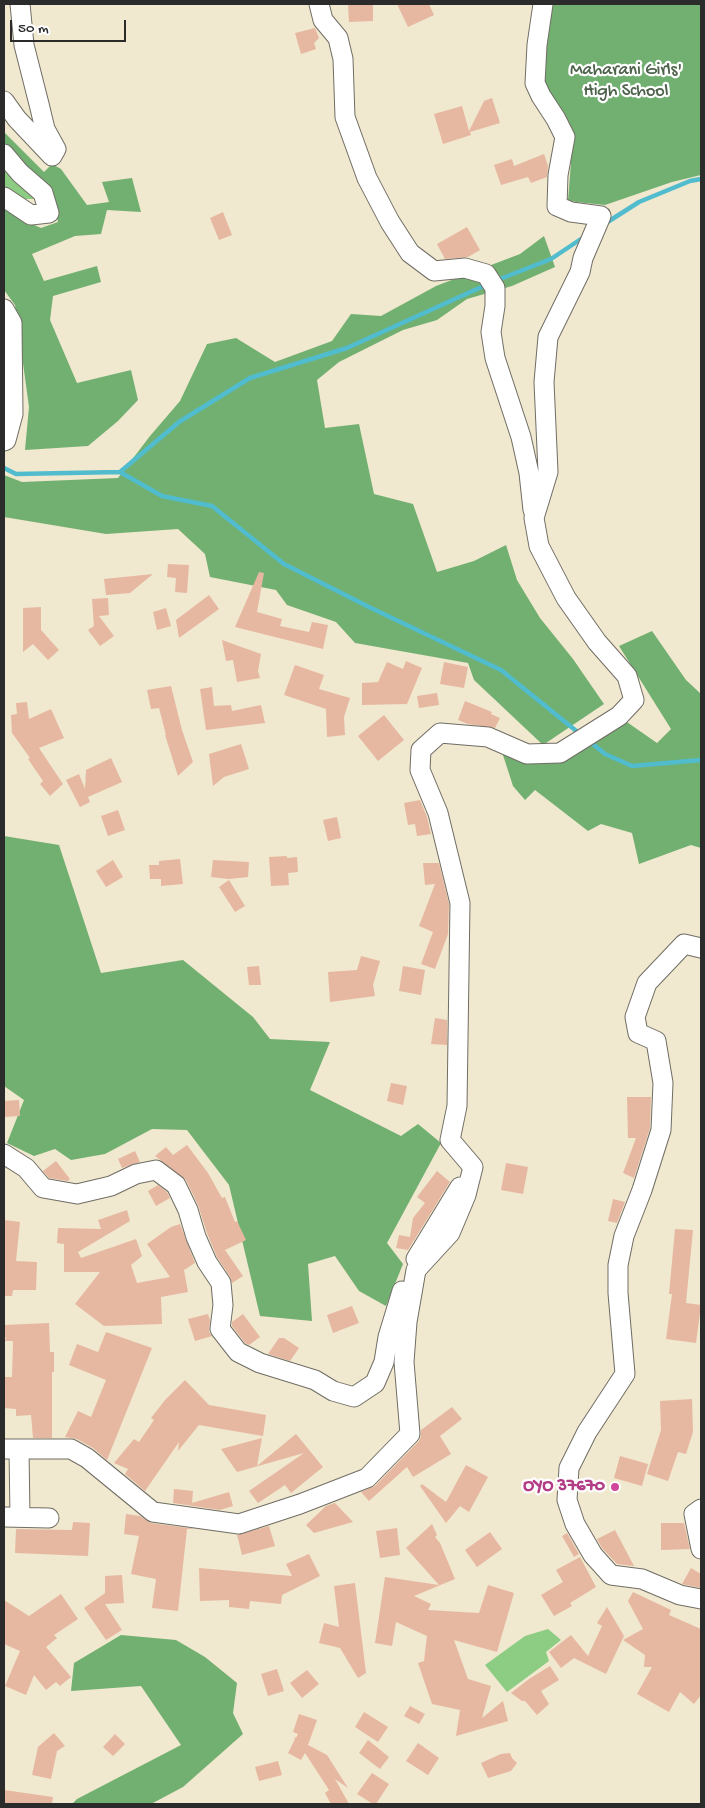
<!DOCTYPE html>
<html>
<head>
<meta charset="utf-8">
<style>
	body { margin:0 }
	#map { position:relative; width:705px; height:1808px; overflow:hidden; background:#f0e8cf; font-family:"Gochi Hand",sans-serif }
	canvas { display:block }
	.frame { position:absolute; inset:0; border:5px solid #2b2b2b; pointer-events:none }
	.scale { position:absolute; left:10px; top:20px; width:116px; height:22px; box-sizing:border-box; border:2px solid #2b2b2b; border-top:0; padding-left:6px; font-size:15px; line-height:18px; white-space:nowrap; color:#2b2b2b; -webkit-text-stroke:4px #fff; paint-order:stroke }
</style>
</head>
<body>
<div id="map">
<canvas width="705" height="1808"></canvas>
<div class="frame"></div>
<div class="scale">50 m</div>
</div>
<script>
const ctx = document.querySelector('canvas').getContext('2d');
ctx.lineJoin = 'round';
function paint(path, color) { ctx.fillStyle = color; ctx.fill(path, 'evenodd'); }
const shape = rows => new Path2D(rows.map(r => 'M' + r).join(''));
function trace(path, color, width, dash) { ctx.strokeStyle = color; ctx.lineWidth = width; ctx.lineCap = dash ? 'butt' : 'round'; ctx.setLineDash(dash || []); ctx.stroke(path); }
function label(font, color, halo, rows, align = 'center') {
  ctx.font = font + ' "Gochi Hand",sans-serif'; ctx.lineWidth = 4.5; ctx.setLineDash([]); ctx.textBaseline = 'middle'; ctx.strokeStyle = halo; ctx.fillStyle = color; for (const [text, x, y, turn = 0] of rows) {
    ctx.save(); ctx.translate(x, y); ctx.rotate((+turn || 0) * Math.PI / 180); ctx.textAlign = isNaN(turn) ? turn : align; if (halo) ctx.strokeText(text, 0, 0); ctx.fillText(text, 0, 0); ctx.restore();
  }
}
const green = shape([
	[4,165,39,199,22,199,4,188],
	[548,1629,561,1640,546,1652,549,1661,507,1692,485,1665,525,1636]
]);
const forest = shape([
	[551,4,701,4,701,175,672,182,605,205,576,202,568,200,571,163,570,135,541,80],
	[4,132,44,172,52,164,61,169,87,205,109,202,102,182,132,178,141,212,107,210,101,234,75,236,32,254,44,281,97,266,101,282,53,296,50,320,77,383,131,370,138,400,118,421,88,446,25,450,29,407,15,305,4,290,4,207,25,221,41,228,58,222,50,190,4,143],
	[544,236,555,267,512,286,467,299,437,320,403,330,339,362,317,380,325,428,359,424,374,494,413,504,437,572,474,561,506,545,517,580,540,618,573,659,604,704,543,745,474,680,468,663,355,643,336,622,287,605,276,590,210,577,205,554,178,529,106,534,4,517,4,475,22,482,118,478,150,436,180,401,207,344,236,338,275,362,332,341,351,314,381,316,436,286,520,254],
	[652,631,686,680,701,694,701,848,691,845,639,864,632,833,601,824,588,831,535,790,525,800,513,786,502,752,527,760,624,720,657,743,671,729,619,646],
	[4,836,59,845,101,973,183,960,253,1017,270,1039,330,1042,310,1090,401,1136,418,1124,441,1143,387,1243,403,1264,386,1306,359,1291,335,1256,308,1264,312,1321,260,1316,229,1185,187,1130,152,1129,105,1154,71,1160,55,1149,34,1156,7,1143,24,1100,4,1086],
	[121,1635,176,1640,205,1657,237,1683,233,1713,243,1734,183,1787,151,1804,72,1804,77,1799,181,1745,141,1686,71,1691,74,1663]
]);
const stream = shape([
	[606,223,639,202,690,181,701,179],
	[495,281,551,259,584,237],
	[4,468,16,474,120,472,179,422,250,378,347,348,488,284],
	[120,472,162,496,212,506,284,564,369,607,501,670,580,734],
	[588,740,605,754,632,766,701,760]
]);
const building = shape([
	[348,4,373,4,373,21,349,22],
	[397,4,429,4,434,15,408,27],
	[315,28,319,38,314,43,316,49,301,54,295,33],
	[492,98,500,123,470,132,471,135,443,144,434,114,462,106,469,131,484,101],
	[544,154,548,166,547,177,531,183,528,177,501,185,494,165,512,159,514,166],
	[223,212,232,235,219,240,210,218],
	[467,227,480,250,468,257,445,259,437,244],
	[168,564,189,565,187,593,175,592,176,578,167,577],
	[259,572,264,573,257,612,282,619,280,626,309,632,312,622,328,625,323,649,235,627],
	[153,574,130,593,106,595,104,579],
	[209,595,219,609,179,638,176,620],
	[108,598,109,615,99,616,114,636,100,646,88,630,94,626,92,599],
	[41,607,41,630,59,650,48,660,33,644,23,652,23,608],
	[166,608,171,626,157,630,153,612],
	[222,640,261,654,258,671,260,678,237,682,233,660,226,661],
	[406,661,422,668,407,704,362,705,362,683,378,682,387,662,403,669],
	[444,662,468,667,464,688,440,684],
	[295,665,324,675,319,689,350,698,344,717,345,735,327,737,326,709,284,695],
	[171,686,182,730,193,762,178,776,165,735,166,735,159,708,151,709,147,690],
	[212,687,214,706,231,705,232,711,261,705,265,723,206,730,200,689],
	[437,693,439,705,419,708,417,696],
	[465,701,492,712,491,714,500,718,495,728,468,724,458,720],
	[27,702,29,719,51,709,64,738,39,748,63,784,50,796,40,784,43,781,28,759,30,758,12,733,11,715,17,714,16,703],
	[384,715,404,740,378,761,358,736],
	[241,744,249,769,224,777,213,786,209,754],
	[111,758,122,782,88,797,90,802,80,807,66,780,79,774,85,789,86,770],
	[420,800,427,817,431,834,417,836,415,824,408,825,404,803],
	[118,810,125,830,108,836,101,816],
	[337,817,341,838,328,841,323,820],
	[287,856,287,858,297,857,298,872,288,873,289,885,271,886,269,857],
	[180,859,183,884,161,886,161,879,150,879,149,865,159,865,159,861],
	[113,860,123,877,106,887,96,871],
	[213,860,249,862,248,877,229,879,211,877],
	[423,863,439,863,449,904,448,934,435,969,421,964,433,932,419,926,435,884,425,885],
	[229,880,245,906,235,912,219,887],
	[361,956,380,961,373,985,375,996,330,1002,328,972,357,970],
	[259,966,261,985,249,985,247,967],
	[403,966,425,970,421,995,399,991],
	[435,1018,447,1020,447,1045,431,1044],
	[391,1083,407,1086,403,1105,387,1101],
	[627,1097,651,1097,650,1128,634,1178,623,1173,636,1138,628,1138],
	[19,1100,20,1116,4,1117,4,1101],
	[187,1145,208,1173,222,1198,225,1197,235,1222,237,1221,246,1240,225,1250,243,1276,232,1283,230,1277,217,1257,207,1233,198,1205,186,1180,155,1156,166,1147,173,1155],
	[135,1151,140,1162,122,1168,118,1159],
	[56,1161,70,1179,68,1181,49,1178,43,1171],
	[506,1163,528,1167,523,1194,501,1190],
	[437,1171,450,1182,408,1250,396,1248,399,1235,410,1237,413,1218,425,1203,417,1197],
	[158,1185,167,1192,170,1198,156,1206,148,1191],
	[613,1199,625,1202,617,1223,608,1221],
	[127,1210,130,1221,78,1252,81,1258,136,1239,142,1256,131,1265,137,1283,170,1277,147,1244,171,1227,180,1224,195,1263,184,1270,188,1292,161,1297,162,1324,104,1326,75,1304,100,1272,64,1272,64,1244,57,1243,58,1228,101,1229,98,1220],
	[4,1220,20,1222,16,1261,37,1262,36,1290,13,1290,12,1296,4,1296],
	[675,1229,693,1230,686,1303,701,1305,696,1343,666,1339,672,1294,669,1294],
	[352,1306,359,1323,333,1333,327,1315],
	[208,1314,210,1320,209,1332,212,1336,195,1341,188,1319],
	[243,1314,260,1337,249,1345,245,1343,232,1326,232,1322],
	[49,1323,50,1352,54,1352,54,1372,52,1372,52,1438,33,1438,31,1415,16,1416,16,1409,4,1408,4,1377,12,1377,13,1341,5,1341,6,1337,4,1337,4,1325],
	[106,1332,152,1348,107,1460,93,1448,77,1439,65,1437,78,1411,91,1417,106,1380,69,1365,77,1344,98,1352],
	[279,1338,284,1338,299,1348,290,1361,268,1354],
	[185,1380,209,1405,266,1415,263,1436,199,1425,178,1451,179,1442,145,1491,125,1474,128,1469,114,1463,134,1439,139,1442,154,1420,151,1418,165,1400],
	[692,1399,693,1432,686,1454,678,1452,668,1481,647,1474,661,1430,660,1401],
	[452,1407,462,1419,440,1436,451,1454,413,1477,407,1467,369,1501,361,1492,375,1486,418,1442,421,1437,421,1430],
	[296,1434,323,1467,291,1493,285,1485,258,1503,249,1491,304,1453,237,1472,221,1449,262,1438,257,1466],
	[620,1456,648,1464,642,1486,614,1478],
	[466,1465,488,1477,469,1512,460,1506,446,1523,420,1486,422,1484,446,1502],
	[174,1489,193,1491,192,1503,229,1492,233,1506,220,1510,173,1503],
	[335,1503,353,1522,314,1533,306,1525,326,1506],
	[126,1514,140,1516,151,1523,196,1529,187,1529,178,1611,152,1608,156,1579,131,1574,139,1536,124,1534],
	[73,1522,90,1523,88,1556,15,1553,16,1529,72,1530],
	[661,1523,684,1523,690,1549,661,1550],
	[432,1524,437,1535,435,1537,440,1543,455,1579,414,1596,431,1604,428,1610,479,1613,488,1585,514,1593,497,1652,454,1640,468,1679,491,1686,482,1718,503,1701,508,1721,456,1736,460,1710,432,1704,418,1663,424,1661,427,1636,396,1622,392,1646,375,1643,385,1577,439,1585,406,1548],
	[269,1526,275,1546,242,1555,237,1535],
	[397,1528,400,1555,380,1558,376,1531],
	[615,1530,634,1566,633,1566,617,1564,602,1548,597,1539],
	[490,1532,502,1549,477,1567,465,1550],
	[567,1533,579,1554,574,1557,562,1536],
	[309,1554,320,1576,282,1595,281,1604,250,1601,249,1609,229,1607,229,1600,200,1601,199,1568,292,1576,286,1564],
	[580,1557,596,1587,570,1603,572,1606,554,1616,541,1595,563,1582,556,1570],
	[691,1568,701,1574,701,1588,682,1584],
	[122,1575,124,1603,105,1604,122,1630,106,1640,84,1608,105,1593,105,1576],
	[355,1583,366,1673,358,1678,340,1648,319,1643,324,1623,339,1627,334,1586],
	[633,1592,671,1610,669,1615,701,1629,701,1695,694,1704,680,1692,669,1712,637,1694,652,1667,644,1667,645,1655,623,1640,643,1629,628,1601],
	[61,1594,78,1619,54,1635,57,1638,46,1647,71,1677,60,1686,56,1682,46,1690,34,1675,26,1695,5,1686,20,1651,4,1644,4,1600,29,1616],
	[607,1607,624,1636,606,1674,574,1658,561,1668,549,1652,571,1635,588,1656,602,1626,597,1623],
	[550,1666,559,1680,541,1691,549,1704,537,1715,525,1701,522,1701,511,1693,529,1679],
	[277,1669,284,1691,268,1696,261,1674],
	[307,1670,319,1684,302,1698,290,1683],
	[410,1706,425,1714,419,1724,404,1716],
	[364,1712,388,1727,378,1742,355,1727],
	[299,1714,317,1720,308,1745,327,1755,348,1788,335,1779,349,1804,331,1804,325,1793,329,1790,305,1753,301,1760,288,1753,295,1739,294,1737,296,1738,298,1734,293,1732],
	[54,1733,65,1746,57,1751,51,1779,32,1775,38,1747],
	[115,1734,125,1744,113,1756,103,1747],
	[368,1740,389,1757,380,1769,359,1753],
	[418,1743,439,1758,428,1775,406,1761],
	[510,1753,512,1758,517,1763,511,1771,488,1778,481,1763,501,1754],
	[278,1761,282,1775,259,1781,255,1767],
	[372,1773,389,1784,376,1804,373,1804,357,1794],
	[4,1790,53,1797,52,1804,4,1804]
]);
const minor = shape([
	[319,4,323,20,338,38,343,59,345,117,367,178,390,222,410,253,434,271,465,268,486,274,495,288,495,306,491,332,495,358,521,437,529,473,533,510],
	[4,101,17,119,52,156,56,149,45,129,39,104,24,45,20,4],
	[4,154,20,173,43,193,49,213,31,215,4,197],
	[4,309,12,323,13,414,6,440,4,441],
	[701,948,684,944,647,983,635,1017,638,1033,656,1041,663,1083,661,1130,642,1190,624,1236,618,1265,618,1293,625,1374,587,1432,569,1468,567,1500,575,1524,593,1555,611,1575,642,1579,680,1595,701,1599],
	[4,1154,26,1168,43,1188,77,1194,111,1186,136,1174,156,1170,176,1185,188,1210,196,1237,207,1262,221,1283,223,1305,220,1329,238,1352,260,1363,315,1380,333,1391,354,1397,375,1383,384,1362,388,1337,402,1291],
	[416,1259,460,1187],
	[4,1449,71,1449,87,1458,153,1512,239,1524,300,1504,367,1478,410,1434,404,1362,407,1322,416,1270,450,1233,466,1195,473,1167,450,1140,457,1106,460,903,438,813,420,770,421,750,440,733,488,737,527,754,560,753,619,716,634,700,627,676,597,642,566,598,539,546,534,518,548,472,544,382,548,337,580,272,583,258,601,216,571,212,557,206,558,175,565,137,556,119,541,96,535,83,537,45,543,4],
	[19,1449,20,1517],
	[701,1509,694,1514,701,1549],
	[4,1517,49,1518]
]);
const markers = [
	[615,1487,5,"#d1479c"]
];
const parkNames = [
	["Maharani Girls'",626,71],
	["High School",626,92]
];
const hotelNames = [
	["OYO 37670",605,1487]
];
paint(green, '#8dcc83');
paint(forest, '#72b071');
trace(stream, '#51bccd', 4.5);
paint(building, '#e7b8a1');
trace(minor, '#706d64', 21);
trace(minor, '#fff', 19);
for (const [x, y, r, color] of markers) { const dot = new Path2D(); dot.arc(x, y, r, 0, 2 * Math.PI); ctx.fillStyle = color; ctx.fill(dot); trace(dot, '#fff', 2); }
label('18px', '#4d634a', '#fff', parkNames);
label('bold 18px', '#b23c85', '#fff', hotelNames, 'right');
</script>
</body>
</html>
